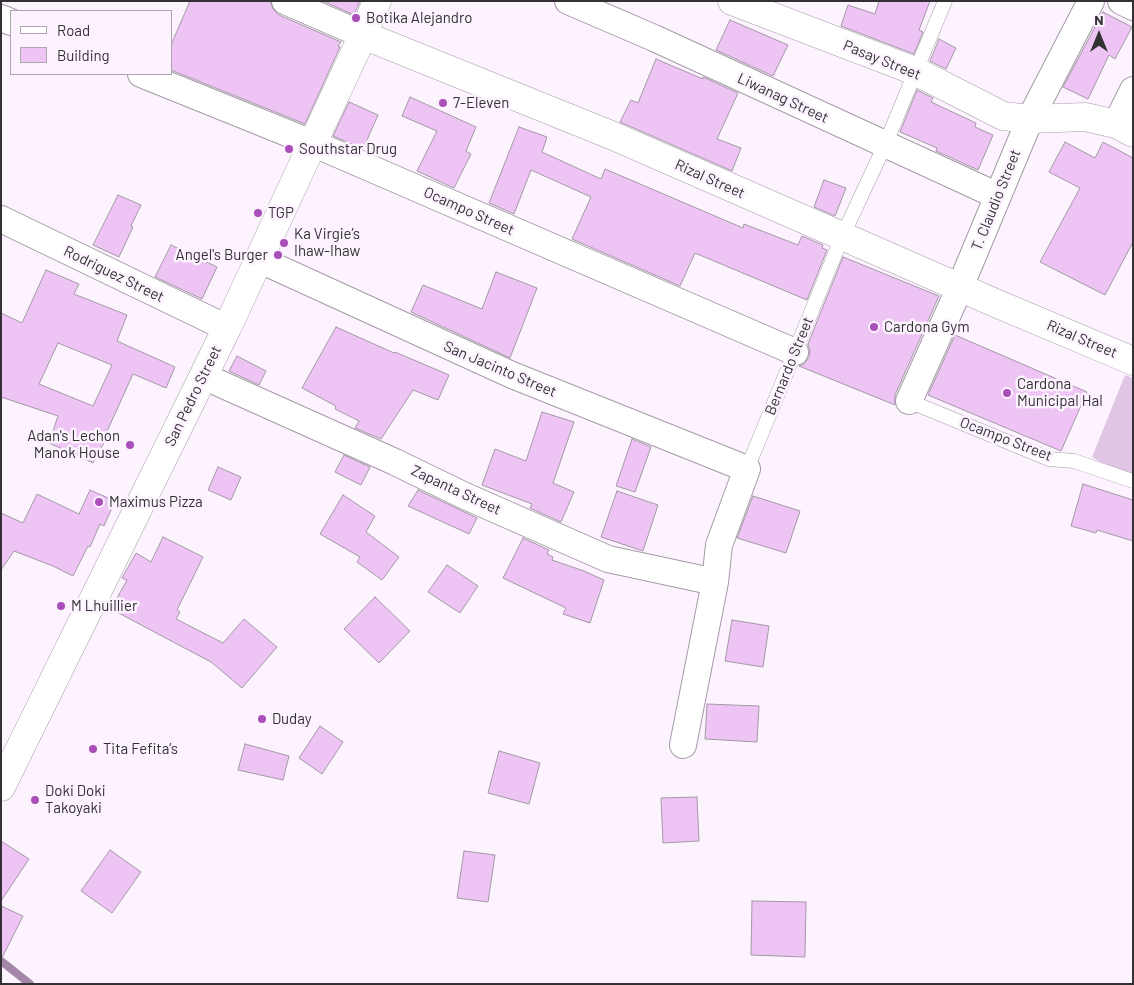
<!DOCTYPE html>
<html>
<head>
<meta charset="utf-8">
<style>
	body { margin:0 }
	#map { position:relative; width:1134px; height:985px; overflow:hidden; background:#fdf3ff; font-family:Barlow,sans-serif }
	canvas { display:block }
	.frame { position:absolute; inset:0; border:2px solid #343135; pointer-events:none }
	.legend { position:absolute; left:10px; top:10px; width:162px; height:65px; box-sizing:border-box; background:#fdf3ff; border:1px solid #ada5ae; margin:0; padding:6px 9px; list-style:none; font-size:15px; color:#343135 }
	.legend li { display:flex; align-items:center; gap:10px; height:25px }
	.legend b { width:25px; border:1px solid #ada5ae }
	.north { position:absolute; left:1074px; top:10px; width:50px; height:50px; -webkit-text-stroke:4px #fdf3ff; paint-order:stroke; rotate:0deg; font-size:14px; font-weight:700; line-height:20px; text-align:center; color:#343135 }
	.north::after { content:''; display:block; margin:auto; width:18px; height:22px; background:#343135; clip-path:polygon(50% 0,100% 100%,50% 72%,0 100%) }
</style>
</head>
<body>
<div id="map">
<canvas width="1134" height="985"></canvas>
<div class="frame"></div>
<ul class="legend">
<li><b style="height:6px;background:#fff"></b>Road</li>
<li><b style="height:14px;background:#eec4f5"></b>Building</li>
</ul>
<div class="north">N</div>
</div>
<script>
const ctx = document.querySelector('canvas').getContext('2d');
ctx.lineJoin = 'round';
function paint(path, color) { ctx.fillStyle = color; ctx.fill(path, 'evenodd'); }
const shape = rows => new Path2D(rows.map(r => 'M' + r).join(''));
function trace(path, color, width, dash) { ctx.strokeStyle = color; ctx.lineWidth = width; ctx.lineCap = dash ? 'butt' : 'round'; ctx.setLineDash(dash || []); ctx.stroke(path); }
function label(font, color, halo, rows, align = 'center') {
  ctx.font = font + ' Barlow,sans-serif'; ctx.lineWidth = 5; ctx.setLineDash([]); ctx.textBaseline = 'middle'; ctx.strokeStyle = halo; ctx.fillStyle = color; for (const [text, x, y, turn = 0] of rows) {
    ctx.save(); ctx.translate(x, y); ctx.rotate((+turn || 0) * Math.PI / 180); ctx.textAlign = isNaN(turn) ? turn : align; if (halo) ctx.strokeText(text, 0, 0); ctx.fillText(text, 0, 0); ctx.restore();
  }
}
const green = shape([
	[1125,375,1133,378,1133,474,1111,468,1092,457]
]);
const stream = shape([
	[1,961,30,984]
]);
const building = shape([
	[190,1,270,1,273,9,279,15,341,42,338,46,340,47,305,124,171,70,171,45,190,1],
	[323,1,360,1,354,15,323,1],
	[879,1,930,1,919,30,923,32,914,54,841,26,848,5,875,14,879,1],
	[1103,12,1132,27,1115,59,1109,55,1088,99,1063,87,1103,12],
	[730,20,788,45,773,76,716,50,730,20],
	[939,39,956,48,946,69,930,61,939,39],
	[656,59,703,79,703,77,738,93,717,139,741,148,732,171,620,122,631,100,638,103,656,59],
	[917,90,933,98,931,102,976,123,975,127,993,135,978,170,936,151,937,148,900,132,917,90],
	[410,97,476,127,466,151,471,154,454,188,417,171,437,131,402,116,410,97],
	[349,102,378,115,363,149,333,136,349,102],
	[519,127,547,137,542,152,601,179,605,169,743,228,744,224,798,245,802,236,823,245,822,248,827,250,807,300,695,253,680,286,572,239,591,197,531,170,514,214,489,203,519,127],
	[1065,142,1095,158,1103,142,1133,158,1133,242,1105,295,1040,262,1080,188,1049,172,1065,142],
	[824,180,846,188,835,216,814,207,824,180],
	[118,195,141,205,131,226,133,227,119,257,93,245,118,195],
	[171,245,217,267,202,299,155,277,171,245],
	[843,257,939,296,895,395,895,405,799,366,804,364,809,357,810,351,808,344,843,257],
	[46,270,79,284,74,294,127,315,117,341,175,367,166,388,133,374,104,438,106,439,93,463,49,443,58,416,1,397,1,313,22,323,46,270],
	[58,343,112,365,93,406,39,384,58,343],
	[496,272,537,288,510,358,411,312,423,285,482,309,496,272],
	[336,327,394,353,395,352,449,375,438,400,413,390,381,439,355,428,359,421,335,409,336,406,302,388,336,327],
	[955,335,1087,392,1061,451,928,395,955,335],
	[237,356,266,371,259,385,229,371,237,356],
	[542,412,574,422,553,483,574,492,561,522,530,508,532,504,482,485,495,449,526,461,542,412],
	[632,439,651,447,635,492,616,486,632,439],
	[344,455,370,467,361,485,335,472,344,455],
	[218,467,241,477,231,500,208,490,218,467],
	[1083,484,1133,500,1133,541,1097,530,1096,533,1071,526,1083,484],
	[90,490,115,501,104,526,100,524,90,547,88,546,73,576,53,566,14,551,1,570,1,513,23,523,37,494,79,514,90,490],
	[418,490,477,518,469,534,408,506,418,490],
	[617,491,658,505,643,551,601,537,617,491],
	[343,495,375,516,366,532,399,557,382,580,357,562,360,557,320,534,343,495],
	[753,496,800,511,786,553,737,538,753,496],
	[163,537,203,557,177,610,180,612,176,619,223,643,244,619,277,647,242,688,211,662,111,609,127,580,122,578,136,553,151,562,163,537],
	[523,538,549,550,547,554,553,557,552,560,584,571,604,580,590,623,563,614,566,608,503,578,523,538],
	[447,565,478,586,460,613,428,592,447,565],
	[375,597,410,631,379,663,344,629,375,597],
	[732,620,769,626,763,667,725,661,732,620],
	[707,704,759,706,757,742,705,739,707,704],
	[320,726,343,742,322,774,299,758,320,726],
	[245,744,289,756,283,780,238,770,245,744],
	[499,751,540,763,529,804,488,793,499,751],
	[697,797,699,841,663,843,661,798,697,797],
	[1,841,29,859,1,901,1,841],
	[110,850,141,872,112,913,81,891,110,850],
	[464,851,495,855,488,902,457,898,464,851],
	[752,901,806,902,805,957,751,955,752,901],
	[1,906,23,916,1,960,1,906]
]);
const service = shape([
	[904,399,1049,459,1074,461,1133,481],
	[747,469,842,237,885,145,945,1]
]);
const minor = shape([
	[285,1,363,35],
	[568,1,654,38,998,196],
	[1121,1,1133,7],
	[1,18,11,22],
	[141,74,312,143,795,352],
	[1116,124,1133,90],
	[1,219,227,328],
	[258,259,512,375,747,469,719,545,715,582,683,745],
	[203,376,395,462,465,496,608,559,715,582],
	[909,401,960,287,1030,119,1091,1]
]);
const secondary = shape([
	[732,1,915,71,1003,116,1030,119,1085,117,1116,124,1133,133],
	[363,35,611,135,993,302,1133,361],
	[1,787,227,328,363,35,377,1]
]);
const markers = [
	[356,18,5,"#aa4eb9"],
	[443,103,5,"#aa4eb9"],
	[289,149,5,"#aa4eb9"],
	[258,213,5,"#aa4eb9"],
	[284,243,5,"#aa4eb9"],
	[278,255,5,"#aa4eb9"],
	[874,327,5,"#aa4eb9"],
	[1007,393,5,"#aa4eb9"],
	[130,445,5,"#aa4eb9"],
	[99,502,5,"#aa4eb9"],
	[61,606,5,"#aa4eb9"],
	[262,719,5,"#aa4eb9"],
	[93,749,5,"#aa4eb9"],
	[35,800,5,"#aa4eb9"]
];
const poiNames = [
	["Botika Alejandro",366,18],
	["7-Eleven",453,103],
	["Southstar Drug",299,149],
	["TGP",268,213],
	["Ka Virgie’s",294,234],
	["Ihaw-Ihaw",294,251],
	["Angel's Burger",268,255,"right"],
	["Cardona Gym",884,327],
	["Cardona",1017,384],
	["Municipal Hal",1017,401],
	["Adan's Lechon",120,436,"right"],
	["Manok House",120,453,"right"],
	["Maximus Pizza",109,502],
	["M Lhuillier",71,606],
	["Duday",272,719],
	["Tita Fefita’s",103,749],
	["Doki Doki",45,791],
	["Takoyaki",45,808]
];
const streetNames = [
	["Pasay Street",882,60,22],
	["Liwanag Street",783,98,25],
	["Rizal Street",710,179,24],
	["T. Claudio Street",996,200,-68],
	["Ocampo Street",469,211,24],
	["Rodriguez Street",114,274,26],
	["Rizal Street",1082,339,23],
	["Bernardo Street",789,366,-68],
	["San Jacinto Street",500,369,23],
	["San Pedro Street",193,396,-64],
	["Ocampo Street",1006,439,21],
	["Zapanta Street",456,490,25]
];
paint(green, '#e0c5e5');
trace(stream, '#a486a9', 8);
paint(building, '#eec4f5');
trace(building, '#a299a4', 1);
trace(service, '#a49ba6', 15);
trace(minor, '#a49ba6', 28);
trace(secondary, '#a49ba6', 29);
trace(service, '#fff', 14);
trace(minor, '#fff', 26);
trace(secondary, '#fff', 28);
for (const [x, y, r, color] of markers) { const dot = new Path2D(); dot.arc(x, y, r, 0, 2 * Math.PI); ctx.fillStyle = color; ctx.fill(dot); trace(dot, '#fdf3ff', 2); }
label('15px', '#343135', '#fdf3ff', poiNames, 'left');
label('15px', '#343135', '#fdf3ff', streetNames);
</script>
</body>
</html>
